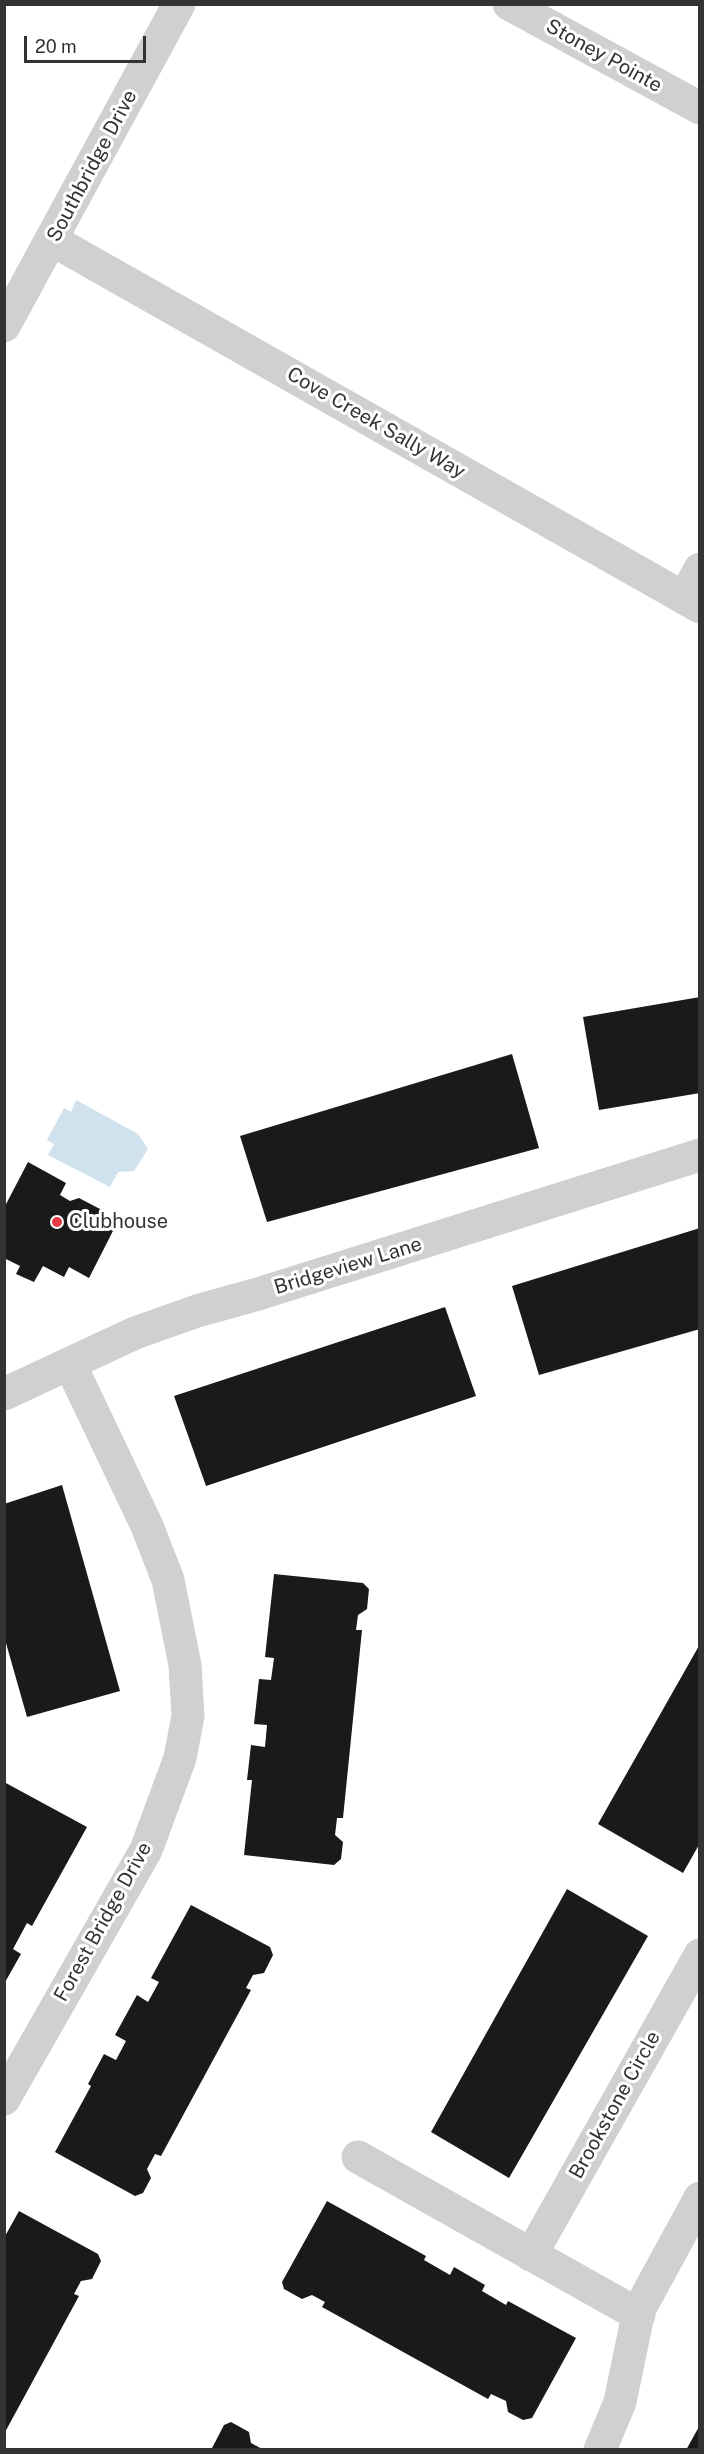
<!DOCTYPE html>
<html>
<head>
<meta charset="utf-8">
<style>
	body { margin:0 }
	#map { position:relative; width:704px; height:2454px; overflow:hidden; background:#fff; font-family:"Public Sans",sans-serif }
	canvas { display:block }
	.frame { position:absolute; inset:0; border:6px solid #333; pointer-events:none }
	.scale { position:absolute; left:24px; top:36px; width:122px; height:27px; box-sizing:border-box; border:3px solid #333; border-top:0; padding-left:8px; font-size:18px; line-height:21px; white-space:nowrap; color:#333; -webkit-text-stroke:4px #fff; paint-order:stroke }
</style>
</head>
<body>
<div id="map">
<canvas width="704" height="2454"></canvas>
<div class="frame"></div>
<div class="scale">20 m</div>
</div>
<script>
const ctx = document.querySelector('canvas').getContext('2d');
ctx.lineJoin = 'round';
function paint(path, color) { ctx.fillStyle = color; ctx.fill(path, 'evenodd'); }
const shape = rows => new Path2D(rows.map(r => 'M' + r).join(''));
function trace(path, color, width, dash) { ctx.strokeStyle = color; ctx.lineWidth = width; ctx.lineCap = dash ? 'butt' : 'round'; ctx.setLineDash(dash || []); ctx.stroke(path); }
function label(font, color, halo, rows, align = 'center') {
  ctx.font = font + ' "Public Sans",sans-serif'; ctx.lineWidth = 6; ctx.setLineDash([]); ctx.textBaseline = 'middle'; ctx.strokeStyle = halo; ctx.fillStyle = color; for (const [text, x, y, turn = 0] of rows) {
    ctx.save(); ctx.translate(x, y); ctx.rotate((+turn || 0) * Math.PI / 180); ctx.textAlign = isNaN(turn) ? turn : align; if (halo) ctx.strokeText(text, 0, 0); ctx.fillText(text, 0, 0); ctx.restore();
  }
}
const water = shape([
	[76,1100,138,1134,148,1149,134,1171,118,1172,110,1187,48,1155,54,1144,47,1140,64,1108,71,1112]
]);
const building = shape([
	[700,997,700,1093,599,1110,583,1017],
	[512,1054,539,1148,267,1222,240,1136],
	[28,1162,66,1183,60,1195,70,1201,79,1198,100,1209,103,1218,116,1225,89,1278,69,1267,64,1277,43,1266,34,1282,16,1274,20,1266,4,1258,4,1208],
	[700,1228,700,1329,539,1375,512,1286],
	[445,1307,476,1396,206,1486,174,1396],
	[62,1485,120,1691,27,1717,4,1636,4,1504],
	[274,1574,363,1583,369,1589,367,1609,358,1615,356,1630,362,1630,343,1818,337,1818,335,1835,343,1842,341,1859,334,1865,244,1855,252,1780,247,1780,251,1745,265,1747,267,1725,254,1724,259,1679,271,1680,274,1658,265,1657],
	[700,1644,700,1843,683,1873,598,1824],
	[4,1782,87,1827,32,1926,27,1923,13,1949,21,1954,4,1984],
	[567,1889,648,1936,509,2178,431,2132],
	[191,1905,270,1947,273,1955,264,1973,253,1975,246,1988,251,1990,161,2156,155,2154,147,2169,151,2178,143,2193,135,2196,55,2152,91,2086,88,2084,104,2054,116,2060,126,2041,115,2035,137,1995,148,2002,159,1982,151,1978],
	[327,2201,426,2256,424,2260,450,2275,454,2267,485,2285,482,2291,506,2305,508,2301,576,2338,532,2418,523,2420,508,2412,506,2401,491,2394,488,2399,322,2307,325,2302,312,2295,302,2299,284,2289,282,2282],
	[19,2211,98,2254,101,2261,92,2279,81,2281,74,2294,79,2296,4,2434,4,2238],
	[231,2422,249,2432,251,2443,264,2450,211,2450,224,2425],
	[700,2425,700,2450,686,2450]
]);
const street = shape([
	[509,4,700,108],
	[52,240,700,607],
	[4,326,179,4],
	[684,598,700,569],
	[4,1394,135,1333,197,1311,258,1294,700,1155],
	[4,2099,146,1850,180,1758,188,1716,185,1665,168,1580,147,1526,70,1364],
	[358,2157,639,2315],
	[531,2255,700,1955],
	[600,2450,620,2402,639,2310,700,2198]
]);
const markers = [
	[57,1222,6,"#e63946"]
];
const streetNames = [
	["Stoney Pointe",604,56,29],
	["Southbridge Drive",92,166,-62],
	["Cove Creek Sally Way",376,423,30],
	["Bridgeview Lane",348,1266,-17],
	["Forest Bridge Drive",103,1922,-61],
	["Brookstone Circle",615,2105,-61]
];
const poiNames = [
	["Clubhouse",69,1222]
];
paint(water, '#cfe2ee');
paint(building, '#1a1a1a');
trace(street, '#d0d0d0', 33);
for (const [x, y, r, color] of markers) { const dot = new Path2D(); dot.arc(x, y, r, 0, 2 * Math.PI); ctx.fillStyle = color; ctx.fill(dot); trace(dot, '#fff', 2); }
label('20px', '#333', '#fff', streetNames);
label('20px', '#333', '#fff', poiNames, 'left');
</script>
</body>
</html>
